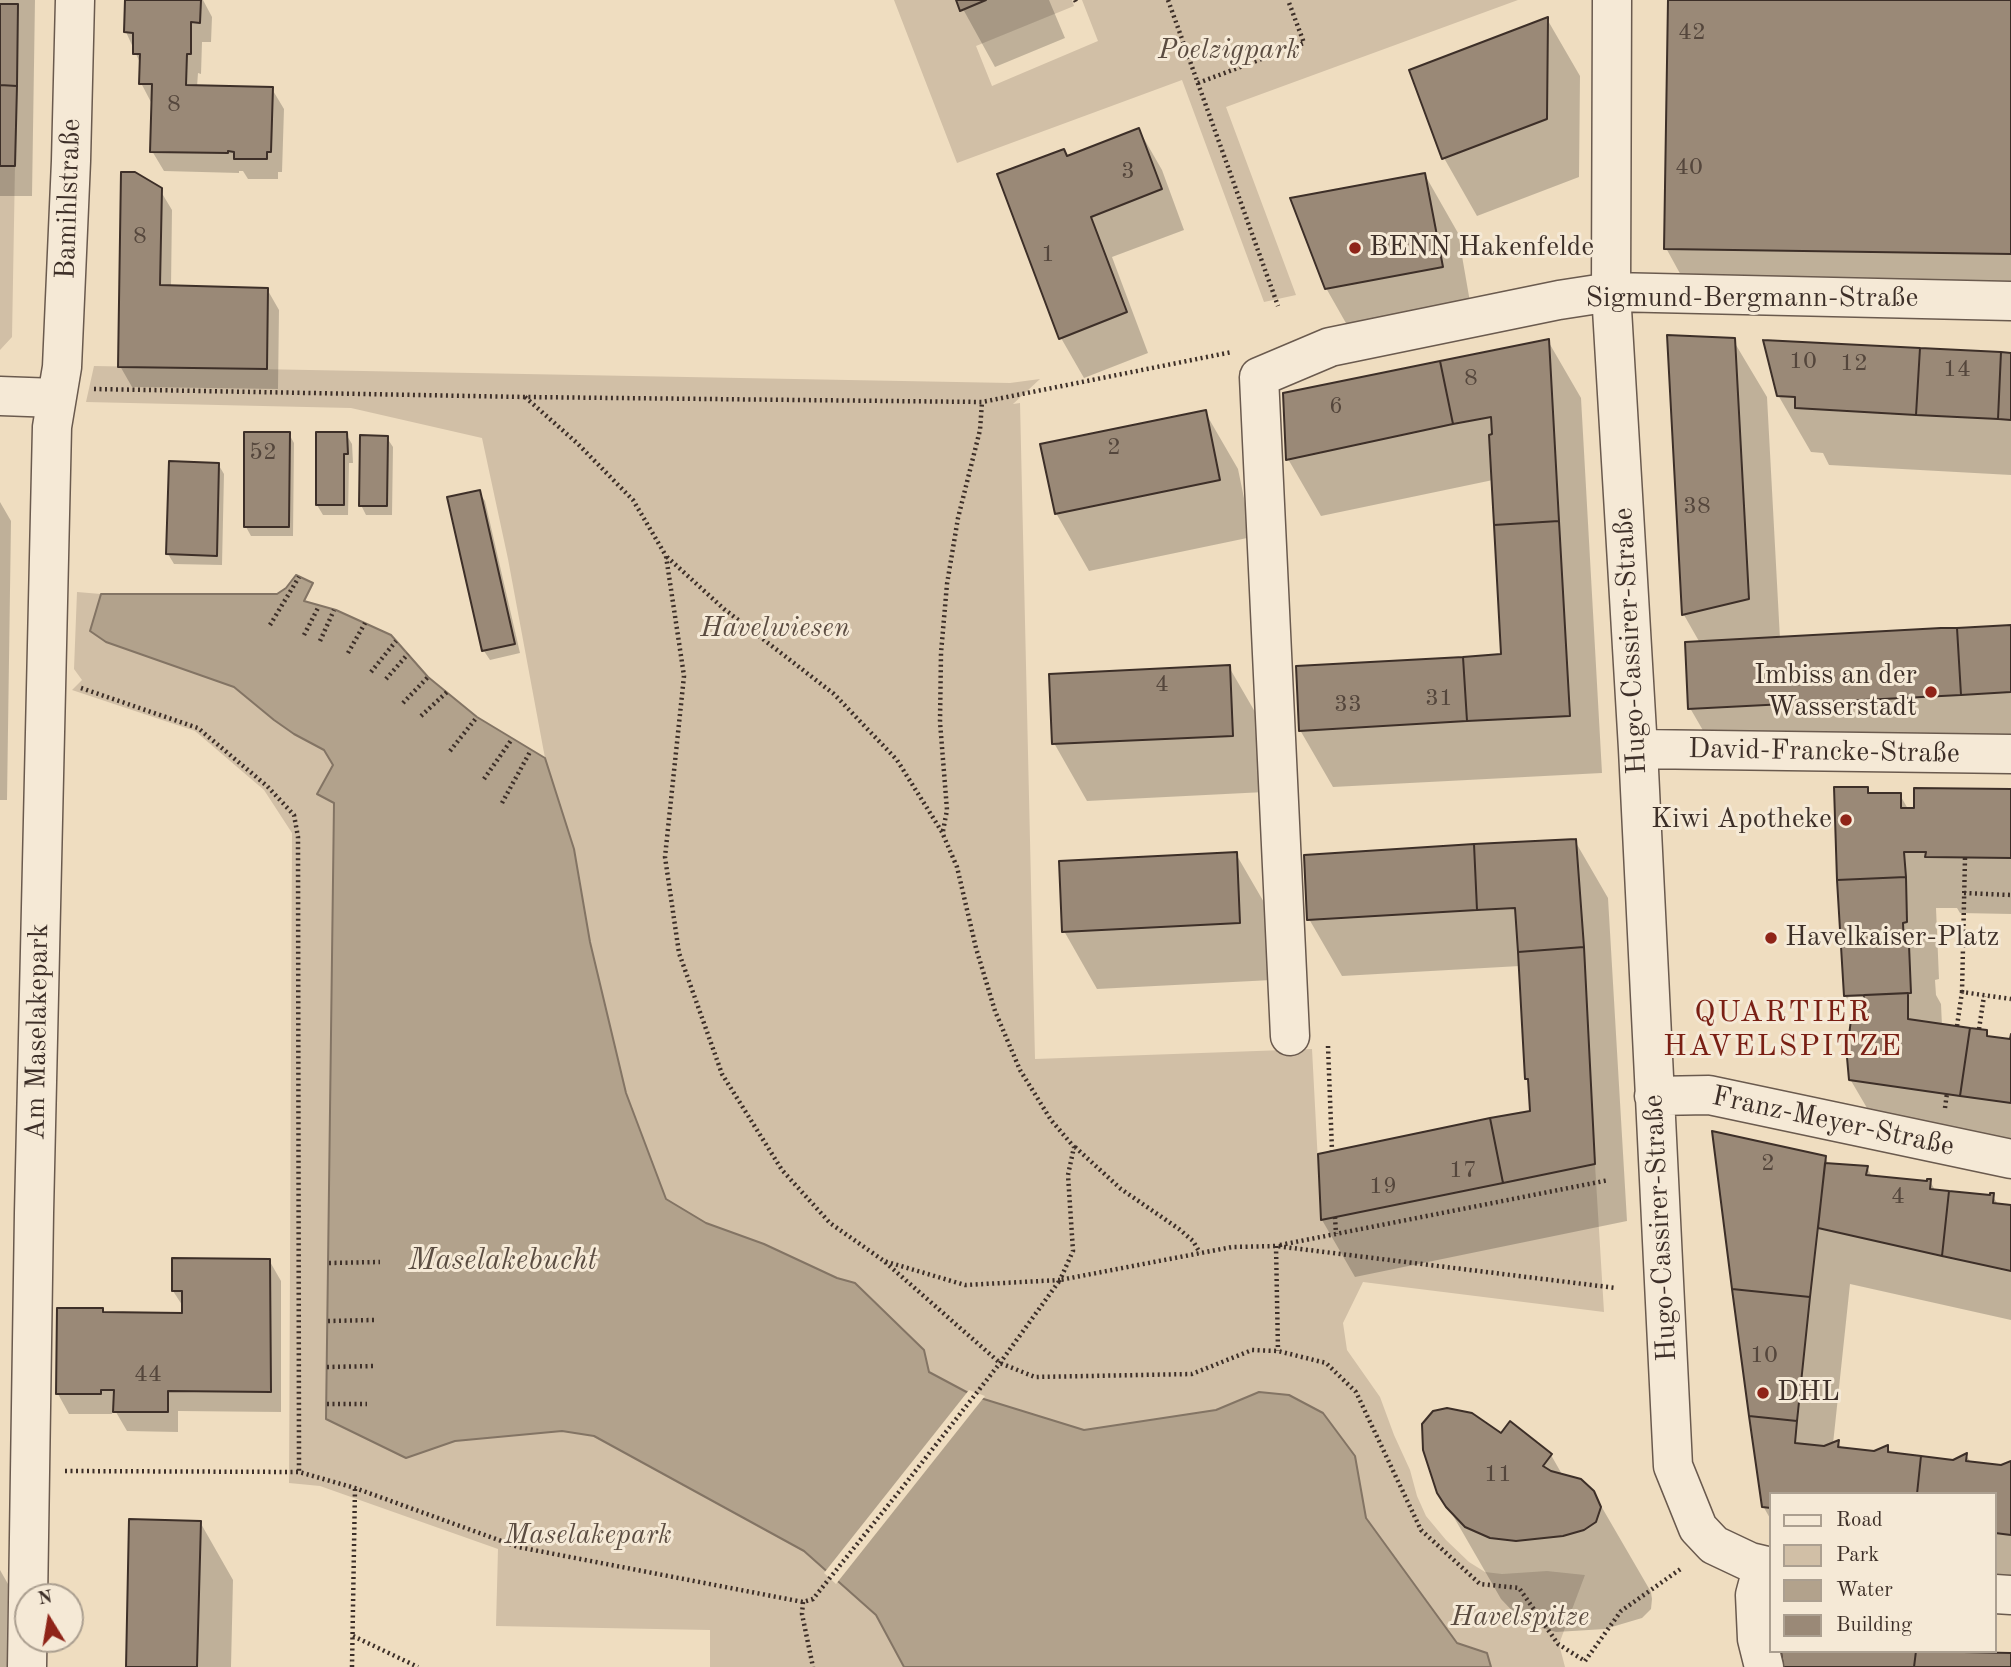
<!DOCTYPE html>
<html>
<head>
<meta charset="utf-8">
<style>
	body { margin:0 }
	#map { position:relative; width:2011px; height:1667px; overflow:hidden; background:#efddc0; font-family:"Old Standard TT",serif }
	canvas { display:block }
	.legend { position:absolute; left:1769px; top:1492px; width:228px; height:161px; box-sizing:border-box; background:#f5e9d6; border:2px solid #ab9f90; margin:0; padding:9px 12px; list-style:none; font-size:21px; color:#3d2f28 }
	.legend li { display:flex; align-items:center; gap:14px; height:35px }
	.legend b { width:35px; border:2px solid #ab9f90 }
	.north { position:absolute; left:14px; top:1583px; width:70px; height:70px; box-sizing:border-box; background:#f5e9d6; border:2px solid #ab9f90; border-radius:50%; rotate:349deg; font-size:19px; font-weight:700; line-height:28px; text-align:center; color:#3d2f28 }
	.north::after { content:''; display:block; margin:auto; width:24px; height:32px; background:#8f2418; clip-path:polygon(50% 0,100% 100%,50% 72%,0 100%) }
</style>
</head>
<body>
<div id="map">
<canvas width="2011" height="1667"></canvas>
<ul class="legend">
<li><b style="height:9px;background:#f5e9d6"></b>Road</li>
<li><b style="height:19px;background:#d1bfa6"></b>Park</li>
<li><b style="height:19px;background:#b2a28c"></b>Water</li>
<li><b style="height:19px;background:#9a8977"></b>Building</li>
</ul>
<div class="north">N</div>
</div>
<script>
const ctx = document.querySelector('canvas').getContext('2d');
ctx.lineJoin = 'round';
function paint(path, color) { ctx.fillStyle = color; ctx.fill(path, 'evenodd'); }
const shape = rows => new Path2D(rows.map(r => 'M' + r).join(''));
function trace(path, color, width, dash) { ctx.strokeStyle = color; ctx.lineWidth = width; ctx.lineCap = dash ? 'butt' : 'round'; ctx.setLineDash(dash || []); ctx.stroke(path); }
function label(font, color, halo, rows, align = 'center') {
  ctx.font = font + ' "Old Standard TT",serif'; ctx.lineWidth = 6; ctx.setLineDash([]); ctx.textBaseline = 'middle'; ctx.strokeStyle = halo; ctx.fillStyle = color; for (const [text, x, y, turn = 0] of rows) {
    ctx.save(); ctx.translate(x, y); ctx.rotate((+turn || 0) * Math.PI / 180); ctx.textAlign = isNaN(turn) ? turn : align; if (halo) ctx.strokeText(text, 0, 0); ctx.fillText(text, 0, 0); ctx.restore();
  }
}
const green = shape([
	[894,0,956,0,961,10,986,0,1072,0,1074,6,976,46,992,86,1098,41,1082,0,1518,0,1226,107,1296,295,1264,302,1182,80,957,163],
	[0,166,15,166,12,337,0,350],
	[94,366,1010,383,1040,379,1013,404,1020,403,1035,1059,1312,1049,1321,1220,1595,1164,1604,1312,1363,1282,1343,1323,1347,1350,1380,1397,1394,1435,1410,1470,1417,1496,1426,1516,1446,1540,1469,1562,1485,1572,1502,1574,1547,1571,1585,1575,1559,1644,1565,1667,1491,1667,1487,1653,1457,1643,1366,1518,1355,1456,1259,1392,1216,1410,1084,1430,974,1396,929,1372,924,1350,855,1283,837,1278,764,1244,706,1223,666,1199,626,1093,590,942,574,849,545,758,508,559,482,438,351,408,86,402],
	[77,592,101,594,90,630,106,642,234,687,274,720,294,734,324,750,333,765,317,793,334,803,326,1419,406,1458,455,1441,562,1431,594,1436,804,1551,876,1615,904,1667,710,1667,710,1630,496,1626,498,1549,320,1486,289,1483,292,833,264,790,195,731,72,690,82,680,74,669]
]);
const water = shape([
	[296,575,313,583,304,601,336,610,391,635,428,677,477,717,545,758,574,849,590,942,626,1093,666,1199,706,1223,764,1244,837,1278,855,1283,924,1350,929,1372,974,1396,1084,1430,1216,1410,1259,1392,1289,1395,1323,1413,1355,1456,1366,1518,1457,1643,1487,1653,1491,1667,904,1667,876,1615,804,1551,594,1436,562,1431,455,1441,406,1458,326,1419,334,803,317,794,333,765,324,750,294,734,274,720,234,687,106,642,90,631,101,594,277,594,286,588,296,575]
]);
const pier = shape([
	[969,1390,985,1396,836,1584,824,1573]
]);
const shadow = shape([
	[0,0,35,0,32,196,0,196],
	[127,0,203,0,212,17,211,42,202,42,201,74,198,73,197,87,272,89,284,109,282,172,278,172,278,179,248,179,243,171,239,171,239,173,164,171,152,151,152,104,141,83,141,65,126,32],
	[958,0,1049,0,1065,38,995,67],
	[1670,0,2011,0,2011,284,1683,279,1666,248],
	[1547,19,1580,76,1579,177,1477,216,1444,158,1411,71],
	[1139,130,1162,170,1184,230,1112,257,1148,353,1084,378,1061,338,1068,158],
	[1425,175,1458,233,1474,325,1359,346,1326,288],
	[160,190,172,210,171,287,267,289,279,310,278,389,132,387,120,366],
	[1669,337,1733,340,1767,397,1780,639,2011,627,2011,751,1723,765,1690,708,1700,643,1684,615],
	[1548,341,1581,398,1602,773,1333,787,1300,730,1503,656,1493,480,1321,516,1288,459],
	[2011,355,2011,475,1829,465,1823,453,1811,452,1778,395],
	[1205,412,1238,469,1252,537,1089,571,1056,513],
	[289,434,294,443,293,536,251,536,246,527],
	[346,434,352,444,353,463,349,463,348,515,323,515,317,505],
	[387,438,393,447,392,515,366,515,361,505],
	[218,464,224,474,222,565,174,564,168,554],
	[479,492,485,501,520,653,490,660,484,651,449,498],
	[0,502,11,521,7,800,0,800],
	[1229,667,1262,724,1265,792,1087,801,1054,743],
	[1867,789,1871,795,1900,795,1908,809,2011,790,2011,914,1960,913,1957,908,1936,908,1939,979,1935,980,1936,995,1941,1004,1942,1026,1986,1032,1990,1038,2011,1040,2011,1155,1884,1137,1850,1079,1850,1038,1856,1013,1845,996],
	[1575,841,1608,898,1627,1221,1355,1277,1322,1220,1532,1112,1530,1085,1527,1078,1520,966,1342,976,1309,919],
	[1236,854,1269,911,1272,980,1097,989,1064,931],
	[1825,1157,1829,1165,1867,1167,1872,1177,1929,1183,1930,1181,1936,1192,1991,1197,1992,1195,1999,1206,2011,1207,2011,1320,1850,1284,1833,1444,1838,1442,1842,1449,1874,1453,1887,1447,1892,1454,1953,1462,1966,1455,1971,1463,2002,1467,2011,1463,2011,1587,1995,1586,1995,1494,1771,1494,1771,1520,1763,1506],
	[269,1260,281,1281,281,1412,178,1411,178,1432,127,1431,113,1407,112,1414,69,1414,58,1394,102,1310,104,1314,184,1315,184,1308,173,1291],
	[1501,1435,1551,1455,1563,1476,1597,1499,1651,1592,1652,1599,1651,1609,1642,1618,1605,1629,1556,1632,1535,1626,1520,1619,1501,1599,1448,1507],
	[200,1522,233,1580,231,1667,128,1667],
	[0,1570,8,1584,7,1667,0,1667],
	[1783,1651,1982,1651,2011,1654,2011,1667,1785,1667]
]);
const building = shape([
	[125,0,201,0,200,23,191,22,191,54,187,54,186,85,273,87,271,152,267,152,267,159,234,159,234,152,228,151,228,153,150,152,152,84,139,84,140,54,133,54,133,33,124,32,125,0],
	[956,0,986,0,960,11,956,0],
	[1668,0,2011,0,2011,254,1664,249,1668,0],
	[0,4,18,4,17,86,0,85,0,4],
	[1548,17,1547,119,1442,159,1409,70,1548,17],
	[0,85,17,86,15,166,0,166,0,85],
	[1139,128,1162,189,1091,217,1127,312,1059,339,997,174,1064,149,1067,156,1139,128],
	[121,172,135,172,162,188,160,285,268,288,267,369,118,367,121,172],
	[1425,173,1443,267,1325,289,1290,198,1425,173],
	[1667,335,1735,338,1749,599,1682,615,1667,335],
	[1549,339,1559,521,1494,525,1489,435,1492,434,1491,417,1453,424,1440,361,1549,339],
	[1763,340,1920,348,1916,415,1795,408,1795,397,1777,396,1763,340],
	[1920,348,2001,352,1998,419,1916,415,1920,348],
	[2001,352,2011,353,2011,420,1998,419,2001,352],
	[1440,361,1453,424,1286,460,1283,393,1440,361],
	[1206,410,1220,480,1055,514,1040,444,1206,410],
	[244,432,290,432,289,527,244,527,244,432],
	[316,432,347,432,348,454,344,454,344,505,316,505,316,432],
	[360,435,388,436,387,506,359,506,360,435],
	[169,461,219,463,217,556,166,554,169,461],
	[480,490,515,644,482,651,447,497,480,490],
	[1559,521,1570,716,1467,721,1463,657,1501,654,1494,525,1559,521],
	[2011,625,2011,692,1961,695,1957,628,2011,625],
	[1941,628,1957,628,1961,695,1688,709,1685,642,1941,628],
	[1463,657,1467,721,1299,731,1296,666,1463,657],
	[1230,665,1233,736,1052,744,1049,674,1230,665],
	[1834,787,1868,787,1868,793,1901,793,1901,808,1914,808,1914,788,2011,789,2011,858,1925,857,1926,852,1904,852,1906,877,1837,880,1834,787],
	[1576,839,1584,947,1518,952,1515,908,1477,910,1474,844,1576,839],
	[1474,844,1477,910,1307,920,1304,855,1474,844],
	[1237,852,1240,923,1062,932,1059,861,1237,852],
	[1906,877,1907,922,1903,923,1904,945,1909,945,1911,993,1844,996,1837,880,1906,877],
	[1584,947,1595,1164,1503,1183,1490,1118,1530,1111,1528,1079,1525,1079,1518,952,1584,947],
	[1908,993,1908,1019,1970,1028,1960,1096,1849,1080,1845,1035,1849,1036,1852,1011,1863,1013,1864,995,1908,993],
	[1970,1028,1987,1030,1987,1036,2010,1039,2011,1034,2011,1103,1960,1096,1970,1028],
	[1490,1118,1503,1183,1321,1220,1318,1154,1490,1118],
	[1712,1131,1826,1156,1810,1297,1732,1289,1712,1131],
	[1825,1163,1868,1166,1866,1175,1927,1181,1927,1179,1931,1179,1930,1189,1949,1191,1942,1256,1818,1228,1825,1163],
	[1949,1191,1990,1195,1990,1193,1994,1193,1993,1203,2011,1205,2011,1271,1942,1256,1949,1191],
	[172,1258,270,1259,271,1392,168,1391,168,1412,113,1412,114,1390,101,1390,101,1394,56,1394,57,1308,103,1308,103,1312,182,1313,182,1291,172,1291,172,1258],
	[1732,1289,1810,1297,1797,1421,1749,1416,1732,1289],
	[1447,1408,1472,1413,1501,1433,1510,1421,1552,1454,1543,1466,1551,1471,1581,1479,1594,1491,1601,1507,1596,1522,1584,1530,1563,1536,1516,1541,1490,1538,1465,1527,1446,1507,1437,1493,1423,1450,1422,1424,1433,1411,1447,1408],
	[1749,1416,1797,1421,1795,1443,1824,1446,1839,1440,1838,1447,1874,1451,1888,1445,1888,1452,1921,1456,1917,1494,1771,1494,1771,1508,1762,1507,1749,1416],
	[1967,1453,1966,1461,2001,1465,2011,1461,2011,1535,1995,1533,1995,1494,1917,1494,1921,1456,1953,1460,1967,1453],
	[129,1519,201,1521,197,1667,126,1667,129,1519],
	[1781,1651,1916,1651,1914,1667,1783,1667,1781,1651],
	[1916,1651,2011,1653,2011,1667,1914,1667,1916,1651]
]);
const path = shape([
	[1075,0,1077,4],
	[1168,0,1278,306],
	[1198,83,1304,43,1288,0],
	[94,389,525,397,982,402,1232,352],
	[525,397,577,443,633,500,666,556,684,676,665,857,679,953,722,1074,782,1170,830,1223,884,1261,965,1285,1060,1280,1073,1251,1068,1175,1074,1147,1051,1120,1020,1070,995,1011,976,948,957,867,942,832,897,760,834,694,724,609,666,556],
	[270,625,299,577],
	[304,635,319,606],
	[320,641,334,610],
	[348,653,365,623],
	[371,672,396,641],
	[386,679,408,654],
	[81,688,198,728,267,786,294,815,298,837,299,1472],
	[403,703,428,677],
	[421,716,447,692],
	[450,751,477,717],
	[484,779,512,739],
	[502,803,531,750],
	[943,831,947,810,940,722,941,653,947,584,958,518,980,430,982,402],
	[1964,893,2011,895],
	[1962,992,1965,858],
	[1957,1026,1962,992,2011,999],
	[1979,1029,1984,996],
	[1328,1046,1332,1151],
	[1945,1108,1947,1093],
	[1075,1147,1121,1189,1179,1229,1193,1241,1200,1253],
	[1335,1217,1336,1234],
	[1280,1245,1609,1180],
	[1276,1246,1278,1351],
	[885,1262,1000,1363,1035,1377,1192,1374,1252,1350,1278,1351,1326,1363,1356,1392,1421,1530,1480,1584,1519,1588,1558,1644,1585,1661],
	[329,1263,380,1262],
	[328,1321,374,1320],
	[327,1367,375,1366],
	[327,1404,367,1404],
	[65,1471,299,1472,355,1488,518,1547,803,1602,813,1599,902,1488,1000,1363,1060,1280,1232,1247,1276,1246,1616,1288],
	[803,1602,802,1614,813,1667],
	[353,1636,418,1667],
	[1585,1661,1621,1611,1682,1568],
	[352,1667,355,1488]
]);
const minor = shape([
	[1612,0,1611,292,1638,749,1673,1466,1698,1528,1714,1545,1750,1562,1771,1567],
	[0,396,56,398],
	[1638,749,2011,754],
	[1290,1036,1259,377,1330,347,1559,300,1611,292,2011,301],
	[1654,1096,1709,1095,2011,1159],
	[1763,1565,1755,1595,1757,1639,1764,1667],
	[1995,1594,2011,1595],
	[27,1667,34,1213,52,427,62,367,71,161,75,0]
]);
const markers = [
	[1355,248,7,"#8f2418"],
	[1931,692,7,"#8f2418"],
	[1846,820,7,"#8f2418"],
	[1771,938,7,"#8f2418"],
	[1763,1393,7,"#8f2418"]
];
const numberNames = [
	["42",1692,33],
	["8",174,105],
	["40",1689,168],
	["3",1128,172],
	["8",140,237],
	["1",1048,255],
	["10",1803,362],
	["12",1854,364],
	["14",1957,370],
	["8",1471,379],
	["6",1336,407],
	["2",1114,448],
	["52",263,453],
	["38",1697,507],
	["4",1162,685],
	["31",1439,699],
	["33",1348,705],
	["2",1768,1164],
	["17",1463,1171],
	["19",1383,1187],
	["4",1898,1197],
	["10",1764,1356],
	["44",148,1375],
	["11",1498,1475]
];
const parkNames = [
	["Poelzigpark",1229,51],
	["Havelwiesen",775,629],
	["Maselakepark",588,1536],
	["Havelspitze",1520,1618]
];
const streetNames = [
	["Bamihlstraße",69,199,-88],
	["Sigmund-Bergmann-Straße",1752,299],
	["Hugo-Cassirer-Straße",1631,641,-93],
	["David-Francke-Straße",1824,752,1],
	["Am Maselakepark",38,1032,-89],
	["Franz-Meyer-Straße",1833,1122,12],
	["Hugo-Cassirer-Straße",1661,1228,-93]
];
const poiNames = [
	["BENN Hakenfelde",1369,248],
	["Imbiss an der",1917,676,"right"],
	["Wasserstadt",1917,708,"right"],
	["Kiwi Apotheke",1832,820,"right"],
	["Havelkaiser-Platz",1785,938],
	["DHL",1777,1393]
];
const neighbourhoodNames = [
	["QUARTIER",1783,1013],
	["HAVELSPITZE",1783,1047]
];
const waterNames = [
	["Maselakebucht",503,1261]
];
paint(green, '#d1bfa6');
paint(water, '#b2a28c');
trace(water, '#837464', 2);
paint(pier, '#efddc0');
paint(shadow, '#0003');
paint(building, '#9a8977');
trace(building, '#3d2f28', 2);
trace(minor, '#6a5a4e', 41);
trace(path, '#3d2f28', 4.5, [2, 3.5]);
trace(minor, '#f5e9d6', 38);
for (const [x, y, r, color] of markers) { const dot = new Path2D(); dot.arc(x, y, r, 0, 2 * Math.PI); ctx.fillStyle = color; ctx.fill(dot); trace(dot, '#f5e9d6', 2.5); }
label('24px', '#54463c', null, numberNames);
label('italic 28px', '#5b4c41', '#f5e9d6', parkNames);
label('28px', '#3d2f28', '#f5e9d6', streetNames);
label('28px', '#3d2f28', '#f5e9d6', poiNames, 'left');
ctx.letterSpacing = '2px';
label('30px', '#7a1f14', '#f5e9d6', neighbourhoodNames);
ctx.letterSpacing = '0px';
label('italic 30px', '#5a4c41', '#f5e9d6', waterNames);
</script>
</body>
</html>
